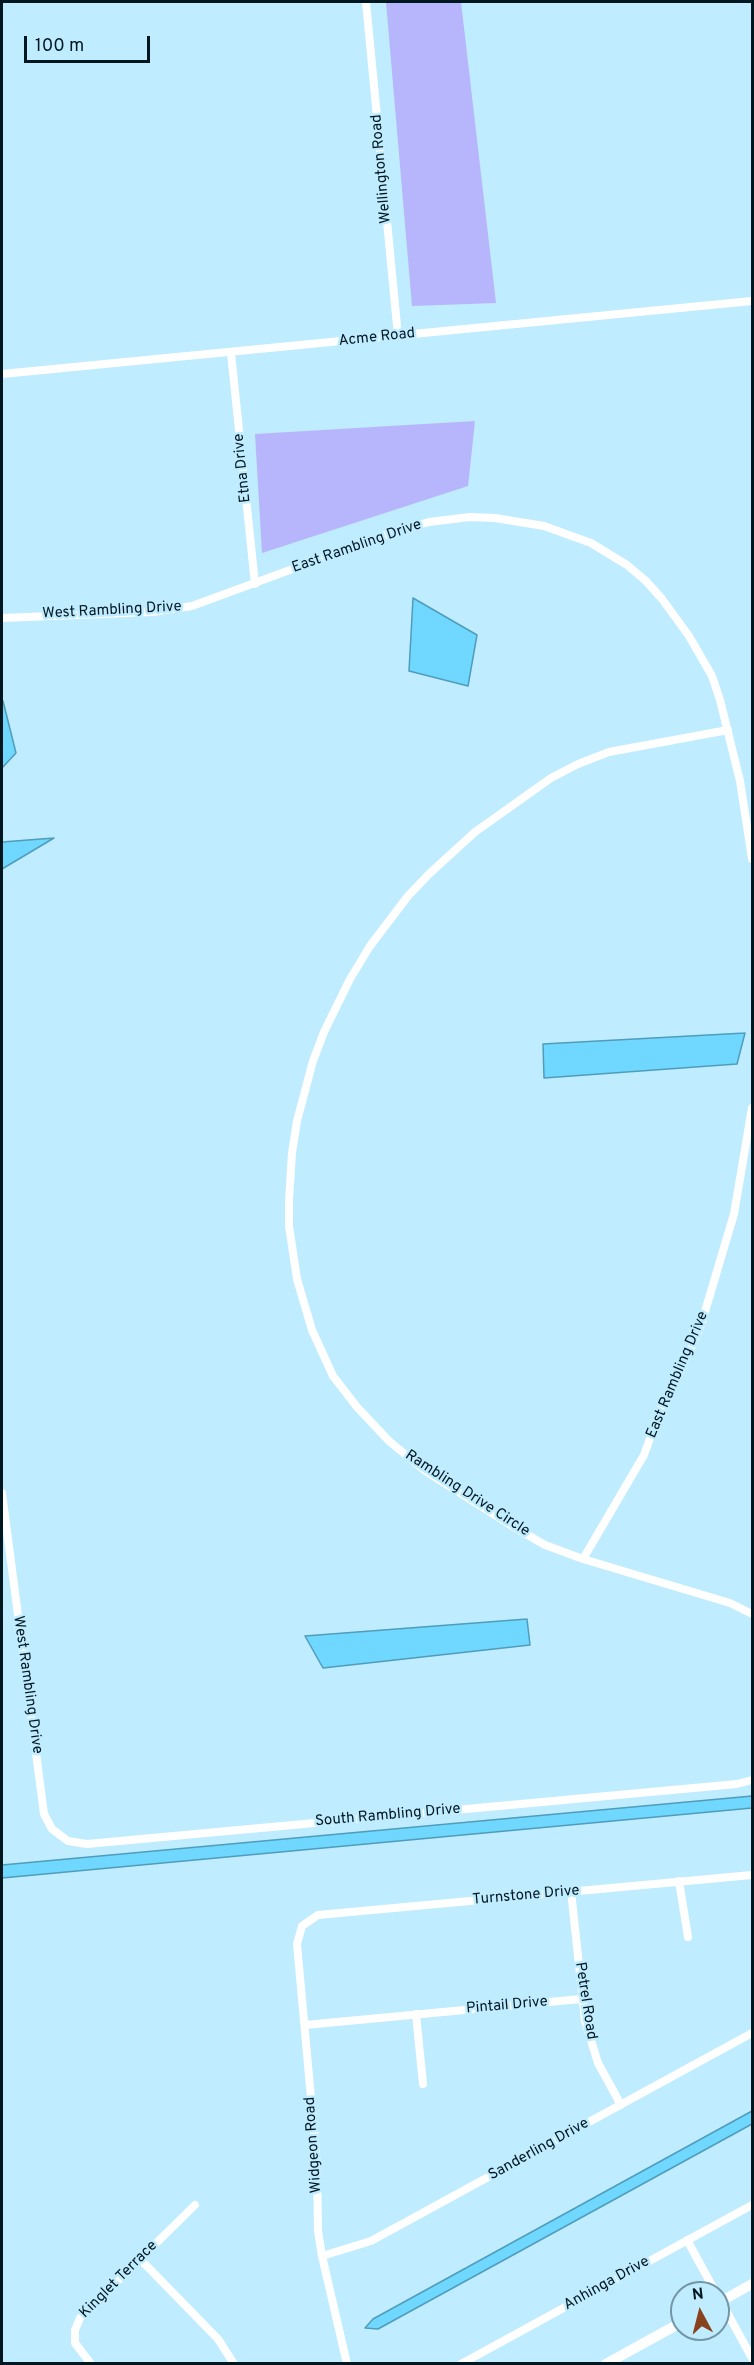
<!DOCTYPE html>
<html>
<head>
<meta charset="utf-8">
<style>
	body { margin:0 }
	#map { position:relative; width:754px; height:2365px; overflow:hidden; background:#c0ecff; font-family:Overpass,sans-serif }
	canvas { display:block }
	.frame { position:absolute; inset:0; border:3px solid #011720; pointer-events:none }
	.north { position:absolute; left:670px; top:2281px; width:60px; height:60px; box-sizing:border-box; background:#c0ecff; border:2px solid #7497a6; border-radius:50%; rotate:353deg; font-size:16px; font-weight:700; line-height:24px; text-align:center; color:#011720 }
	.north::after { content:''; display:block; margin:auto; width:21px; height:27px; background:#88421d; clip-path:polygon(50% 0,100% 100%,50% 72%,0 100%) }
	.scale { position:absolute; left:24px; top:36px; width:126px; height:27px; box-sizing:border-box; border:3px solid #011720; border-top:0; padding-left:8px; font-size:18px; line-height:21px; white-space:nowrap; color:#011720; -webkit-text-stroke:4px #c0ecff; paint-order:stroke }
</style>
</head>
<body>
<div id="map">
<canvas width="754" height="2365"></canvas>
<div class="frame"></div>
<div class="north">N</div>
<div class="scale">100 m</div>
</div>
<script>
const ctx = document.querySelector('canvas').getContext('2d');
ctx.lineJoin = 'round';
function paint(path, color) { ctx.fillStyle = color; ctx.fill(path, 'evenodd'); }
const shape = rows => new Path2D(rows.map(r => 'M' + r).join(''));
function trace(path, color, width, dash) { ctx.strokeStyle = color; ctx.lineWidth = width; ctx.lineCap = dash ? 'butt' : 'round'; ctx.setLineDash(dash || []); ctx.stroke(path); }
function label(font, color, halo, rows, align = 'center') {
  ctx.font = font + ' Overpass,sans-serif'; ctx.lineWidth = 5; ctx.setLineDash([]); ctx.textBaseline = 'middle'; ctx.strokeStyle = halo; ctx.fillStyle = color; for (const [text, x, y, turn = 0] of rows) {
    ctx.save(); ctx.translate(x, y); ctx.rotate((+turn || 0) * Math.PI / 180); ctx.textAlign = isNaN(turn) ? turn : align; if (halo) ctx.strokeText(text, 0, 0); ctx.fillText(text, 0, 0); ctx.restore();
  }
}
const green = shape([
	[386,2,461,2,496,303,412,306],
	[475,421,468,486,262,553,255,434]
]);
const water = shape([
	[413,598,477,635,468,686,409,671,413,598],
	[3,701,16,753,2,768,2,702,3,701],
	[54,838,2,869,2,842,54,838],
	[745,1033,737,1064,544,1078,543,1044,745,1033],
	[527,1619,530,1645,323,1668,305,1636,527,1619],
	[752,1796,752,1808,2,1878,2,1865,752,1796],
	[752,2111,752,2124,378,2329,365,2328,373,2319,752,2111]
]);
const minor = shape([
	[366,2,398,336],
	[231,353,255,584],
	[2,374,752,301],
	[2,618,152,612,192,606,396,531,429,522,470,517,495,518,544,526,591,543,627,565,646,581,662,599,689,636,712,676,720,700,740,781,752,859],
	[728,730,609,752,578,764,551,778,475,832,429,874,408,896,370,946,350,979,324,1032,313,1061,297,1121,292,1153,289,1200,289,1226,297,1279,312,1330,333,1376,357,1407,389,1441,424,1470,514,1527,545,1545,583,1559,730,1603,752,1614],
	[2,1493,44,1814,52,1829,68,1841,87,1844,737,1784,752,1780],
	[583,1559,644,1455,660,1411,671,1386,681,1371,701,1325,734,1214,752,1108],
	[679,1881,688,1937],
	[571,1891,585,2021,598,2063,621,2105],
	[416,2014,423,2084],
	[305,2025,581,1999],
	[687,2240,716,2293],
	[322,2256,371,2241,752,2033],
	[140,2259,218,2339,234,2364],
	[718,2296,752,2358],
	[91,2364,75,2343,75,2330,80,2318,195,2205],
	[347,2364,322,2256,318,2231,317,2164,297,1944,302,1926,318,1915,752,1875],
	[461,2364,752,2205]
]);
const tertiary = shape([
	[718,2303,752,2284],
	[606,2364,682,2322]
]);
const streetNames = [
	["Wellington Road",382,169,-95],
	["Acme Road",377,338,-6],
	["Etna Drive",243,468,-96],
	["East Rambling Drive",357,547,-19],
	["West Rambling Drive",112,611,-3],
	["East Rambling Drive",678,1375,-67],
	["Rambling Drive Circle",467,1494,33],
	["West Rambling Drive",27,1685,82],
	["South Rambling Drive",388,1816,-5],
	["Turnstone Drive",526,1896,-5],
	["Petrel Road",585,2001,81],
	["Pintail Drive",507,2006,-5],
	["Widgeon Road",314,2145,-94],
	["Sanderling Drive",539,2150,-29],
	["Kinglet Terrace",119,2280,-45],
	["Anhinga Drive",607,2284,-29]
];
paint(green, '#b7b5fc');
paint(water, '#70d7fe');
trace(water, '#4f9dbb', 1.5);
trace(minor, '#fff', 8);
trace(tertiary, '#fff', 10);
label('15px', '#011720', '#c0ecff', streetNames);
</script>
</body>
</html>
